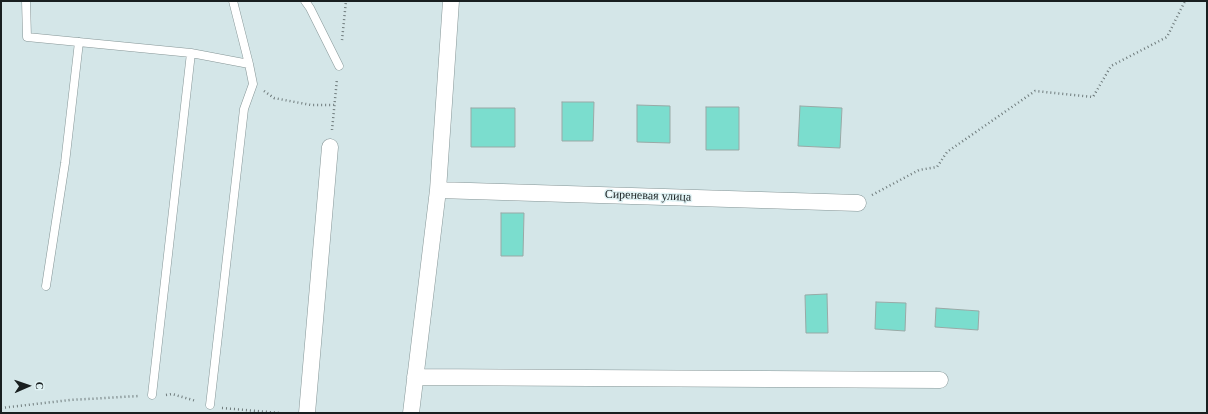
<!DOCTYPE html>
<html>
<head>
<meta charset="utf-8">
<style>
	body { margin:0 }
	#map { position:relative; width:1208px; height:414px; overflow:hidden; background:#d4e6e8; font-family:"Times New Roman",serif }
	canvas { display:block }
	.frame { position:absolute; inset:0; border:2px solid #191f20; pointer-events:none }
	.north { position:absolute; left:8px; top:366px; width:40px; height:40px; -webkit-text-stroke:3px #e1f3f5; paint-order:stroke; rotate:88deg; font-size:11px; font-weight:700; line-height:16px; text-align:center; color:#191f20 }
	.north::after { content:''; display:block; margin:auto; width:14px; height:18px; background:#191f20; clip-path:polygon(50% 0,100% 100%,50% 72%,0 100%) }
</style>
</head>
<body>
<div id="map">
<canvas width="1208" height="414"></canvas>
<div class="frame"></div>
<div class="north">С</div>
</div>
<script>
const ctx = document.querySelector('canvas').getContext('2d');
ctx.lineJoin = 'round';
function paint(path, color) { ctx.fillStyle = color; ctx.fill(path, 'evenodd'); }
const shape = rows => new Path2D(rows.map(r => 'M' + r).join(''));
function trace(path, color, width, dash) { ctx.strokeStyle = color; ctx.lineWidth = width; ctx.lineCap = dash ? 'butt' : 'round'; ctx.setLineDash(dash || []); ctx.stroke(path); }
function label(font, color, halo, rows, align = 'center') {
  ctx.font = font + ' "Times New Roman",serif'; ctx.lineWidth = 3; ctx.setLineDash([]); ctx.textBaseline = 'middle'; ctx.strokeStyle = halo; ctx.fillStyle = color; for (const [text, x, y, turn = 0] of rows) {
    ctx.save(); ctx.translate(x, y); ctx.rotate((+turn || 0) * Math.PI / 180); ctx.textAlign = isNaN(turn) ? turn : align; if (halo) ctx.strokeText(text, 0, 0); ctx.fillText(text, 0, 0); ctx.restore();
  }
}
const building = shape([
	[562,102,594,102,593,141,562,141,562,102],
	[637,105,670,106,670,143,637,142,637,105],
	[800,106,842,108,840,148,798,146,800,106],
	[706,107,739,107,739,150,706,150,706,107],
	[471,108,515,108,515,147,471,147,471,108],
	[501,213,524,213,523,256,501,256,501,213],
	[827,294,828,333,806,333,805,295,827,294],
	[876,302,906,303,905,331,875,329,876,302],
	[936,308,979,311,978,330,935,327,936,308]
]);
const path = shape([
	[342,40,346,1],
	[264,91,274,98,311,105,335,105],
	[332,130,337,79],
	[872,195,919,170,937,167,947,152,1035,91,1093,97,1111,66,1167,37,1185,1],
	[166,395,172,394,196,401],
	[1,408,70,400,139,396],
	[222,408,280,413]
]);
const lane = shape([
	[26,1,27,37,191,53,249,64,253,84,244,109,210,405],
	[233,1,249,64],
	[305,1,310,8,339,66],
	[46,286,65,163,79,42],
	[152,395,191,53]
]);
const street = shape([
	[438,190,858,203],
	[415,377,940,380],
	[307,413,330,147],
	[411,413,438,190,451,1]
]);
const streetNames = [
	["Сиреневая улица",648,196,2]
];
paint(building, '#7bddce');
trace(building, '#99a9a6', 1);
trace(lane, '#859596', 9);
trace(street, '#859596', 17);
trace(path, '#6f7b7c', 2.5, [1, 3]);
trace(lane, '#fff', 8);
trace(street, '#fff', 16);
label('12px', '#191f20', '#e1f3f5', streetNames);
</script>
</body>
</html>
